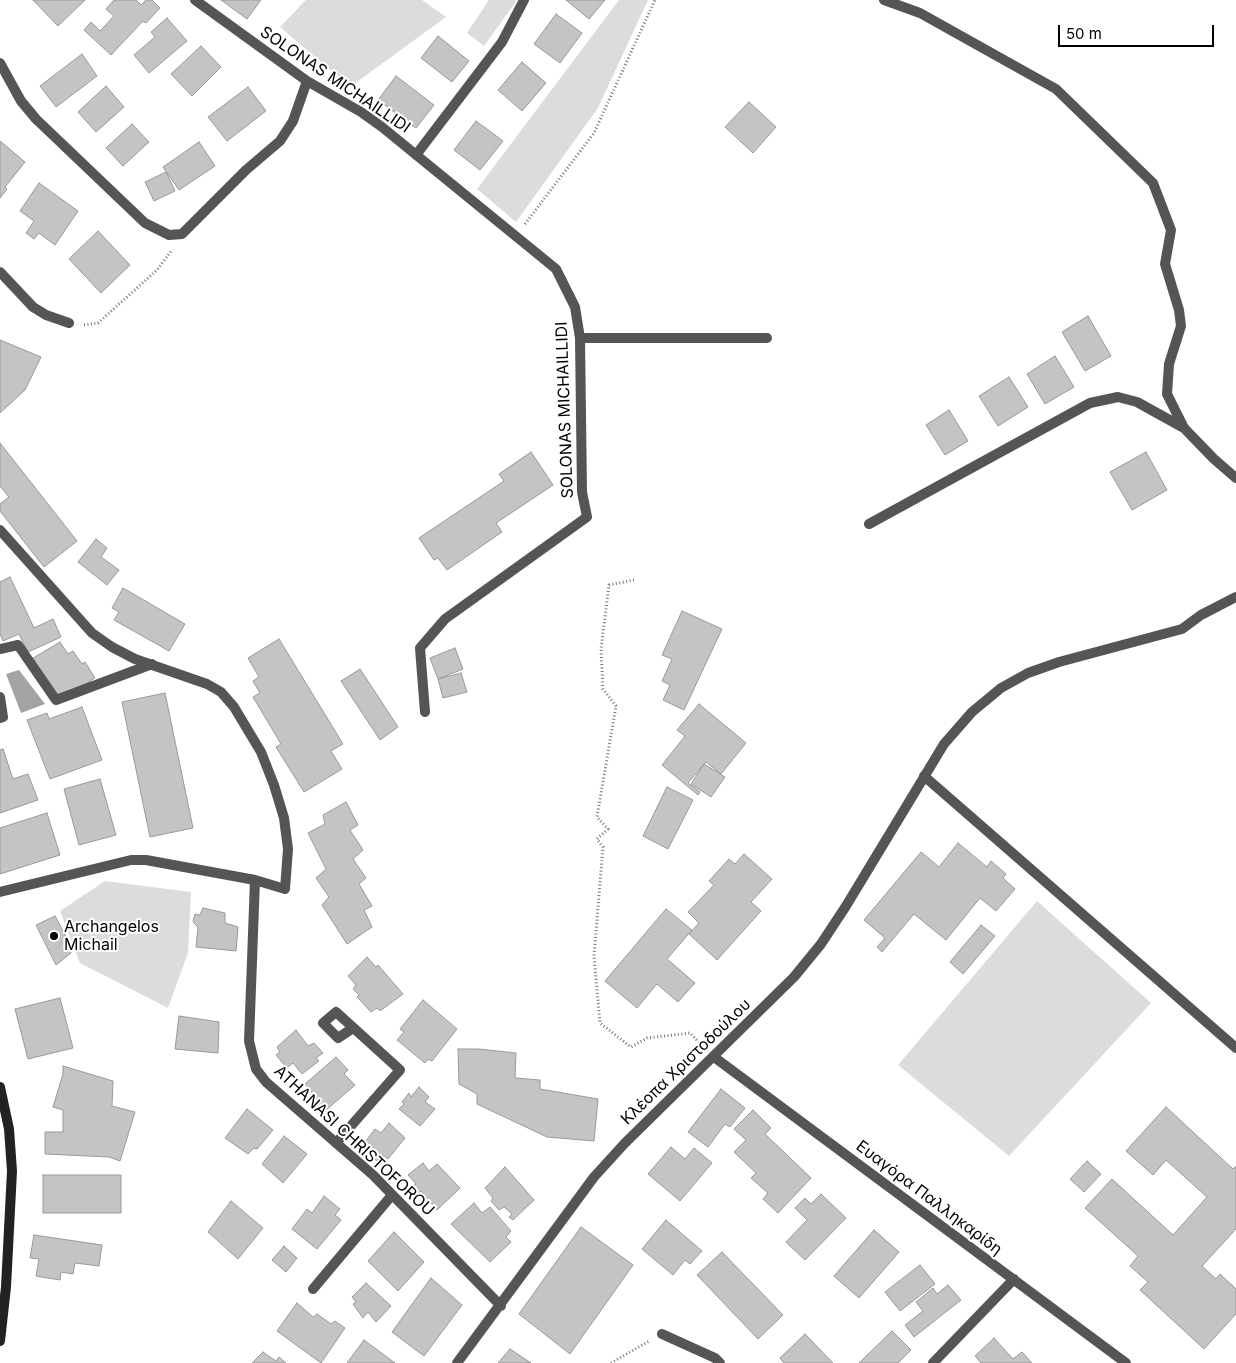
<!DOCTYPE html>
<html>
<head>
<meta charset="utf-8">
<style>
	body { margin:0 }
	#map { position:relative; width:1236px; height:1363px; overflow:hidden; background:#fff; font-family:Inter,sans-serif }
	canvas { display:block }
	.scale { position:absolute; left:1058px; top:25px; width:156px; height:22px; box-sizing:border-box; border:2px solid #000; border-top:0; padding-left:6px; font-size:15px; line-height:18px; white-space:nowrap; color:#000; -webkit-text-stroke:4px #fff; paint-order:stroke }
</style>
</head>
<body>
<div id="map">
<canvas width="1236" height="1363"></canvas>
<div class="scale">50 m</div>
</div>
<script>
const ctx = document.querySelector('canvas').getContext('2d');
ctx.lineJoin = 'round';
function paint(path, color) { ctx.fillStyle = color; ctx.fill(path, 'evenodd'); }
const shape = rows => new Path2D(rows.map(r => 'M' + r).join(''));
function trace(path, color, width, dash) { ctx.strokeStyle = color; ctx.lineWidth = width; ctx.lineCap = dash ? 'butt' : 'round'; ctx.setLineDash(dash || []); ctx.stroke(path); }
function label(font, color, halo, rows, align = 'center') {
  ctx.font = font + ' Inter,sans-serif'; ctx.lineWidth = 4; ctx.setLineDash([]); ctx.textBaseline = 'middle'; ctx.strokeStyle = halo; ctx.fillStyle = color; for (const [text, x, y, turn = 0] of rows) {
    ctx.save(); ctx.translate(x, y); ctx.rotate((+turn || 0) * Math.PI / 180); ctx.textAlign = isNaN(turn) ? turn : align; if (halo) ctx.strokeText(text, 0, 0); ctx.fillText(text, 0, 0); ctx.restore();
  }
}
const green = shape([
	[306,0,422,0,446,17,350,87,280,27],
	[489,0,517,0,484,46,467,33],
	[619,0,648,0,598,108,516,222,477,189],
	[105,881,191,892,188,953,168,1008,80,963,60,911],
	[1037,901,1151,1003,1009,1156,898,1065]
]);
const water = shape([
	[19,670,45,704,21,713,6,674]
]);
const building = shape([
	[33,0,85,0,58,26,33,0],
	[114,0,136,0,141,5,146,0,152,0,160,8,146,23,143,21,111,55,84,30,91,22,100,31,114,16,106,9,114,0],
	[221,0,261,0,247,19,221,0],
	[566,0,605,0,589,19,566,0],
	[556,14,582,33,560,63,534,44,556,14],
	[167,18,187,41,149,73,134,55,155,37,151,32,167,18],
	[438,36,469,61,452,82,421,58,438,36],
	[201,46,221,67,192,96,171,74,201,46],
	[82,54,97,76,56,107,40,86,82,54],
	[522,62,546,83,522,111,498,90,522,62],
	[396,76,434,105,416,128,378,100,396,76],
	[106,86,124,107,96,132,78,112,106,86],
	[248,87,266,111,227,141,208,117,248,87],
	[749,102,776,127,753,153,725,127,749,102],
	[476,121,503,141,480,170,454,150,476,121],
	[132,124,149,142,123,166,106,148,132,124],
	[0,141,25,162,5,187,7,189,0,198,0,141],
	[199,142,215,166,179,190,163,167,199,142],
	[166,172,175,191,154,201,145,182,166,172],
	[39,183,78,211,55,245,39,233,34,239,26,233,34,221,20,211,39,183],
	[98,231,130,265,101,293,69,259,98,231],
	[1088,316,1111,356,1085,371,1062,332,1088,316],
	[0,340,41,357,25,390,0,413,0,340],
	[1055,356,1074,387,1045,404,1027,374,1055,356],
	[1009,377,1028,407,998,426,979,396,1009,377],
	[949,410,968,441,945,455,926,425,949,410],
	[0,443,77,541,44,567,0,511,0,504,9,497,0,486,0,443],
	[531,452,553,485,496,523,502,532,447,570,438,558,434,560,419,538,504,481,499,474,531,452],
	[1146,452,1167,490,1132,510,1110,472,1146,452],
	[96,539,107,548,101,557,119,570,107,585,78,562,96,539],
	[10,577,34,628,53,619,61,637,28,652,19,634,3,641,0,634,0,582,10,577],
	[123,588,185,624,169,651,114,620,119,612,112,608,123,588],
	[682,611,722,629,684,710,663,700,670,685,662,681,672,659,662,655,682,611],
	[279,639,343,744,331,751,342,769,304,792,276,747,281,744,253,697,260,693,253,681,259,677,248,658,279,639],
	[60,642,68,654,73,651,82,664,85,662,95,678,55,703,28,661,60,642],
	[455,648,463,669,438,679,430,658,455,648],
	[360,669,398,727,380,740,341,681,360,669],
	[461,673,467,692,443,698,438,679,461,673],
	[165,693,193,828,150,837,122,702,165,693],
	[699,704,746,743,721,774,706,762,688,783,700,792,698,795,662,765,685,736,677,730,699,704],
	[82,707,102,760,50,779,27,720,47,713,49,719,82,707],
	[3,749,13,779,28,774,38,800,0,813,0,750,3,749],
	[704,764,725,777,711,797,691,784,704,764],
	[100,779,116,835,79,845,64,789,100,779],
	[667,787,693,800,668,849,643,836,667,787],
	[346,802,358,825,350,830,363,850,353,859,366,878,359,884,372,906,364,910,372,927,347,944,322,905,329,897,316,878,326,869,308,833,325,824,323,815,346,802],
	[47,813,60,855,0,874,0,828,47,813],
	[958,843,987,867,991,861,1006,874,1003,878,1015,889,996,911,980,898,946,940,914,914,882,952,877,947,885,938,864,920,921,852,939,867,958,843],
	[744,854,772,879,751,902,761,911,717,960,689,934,699,923,688,912,714,885,709,881,729,859,735,864,744,854],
	[203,908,225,913,225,923,238,927,236,951,196,947,198,927,193,922,195,914,200,915,203,908],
	[666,909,692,930,667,959,695,983,678,1002,657,984,637,1008,605,981,666,909],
	[55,916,71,946,69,949,71,953,56,965,36,925,55,916],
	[981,925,995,936,963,974,950,962,981,925],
	[367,957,376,967,378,965,403,994,380,1011,377,1008,371,1012,357,997,359,995,353,989,356,985,348,976,367,957],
	[60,998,73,1048,28,1059,15,1009,60,998],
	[423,1000,457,1029,432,1061,428,1059,425,1063,397,1040,404,1032,400,1029,423,1000],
	[179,1016,219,1022,218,1053,175,1049,179,1016],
	[296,1030,308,1046,314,1043,323,1053,316,1058,319,1061,302,1074,293,1063,287,1068,276,1055,280,1052,277,1047,296,1030],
	[458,1049,479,1049,516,1053,515,1078,540,1080,540,1089,598,1099,594,1141,547,1137,477,1104,477,1094,459,1084,458,1049],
	[336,1057,348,1070,344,1074,355,1085,325,1111,312,1100,315,1096,305,1084,336,1057],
	[63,1066,113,1081,112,1106,135,1112,120,1161,109,1157,45,1154,45,1132,63,1132,63,1110,53,1107,63,1074,63,1066],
	[419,1087,429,1097,425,1102,435,1109,420,1126,399,1109,404,1104,402,1102,409,1093,411,1097,419,1087],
	[721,1089,745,1108,730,1127,725,1124,708,1147,688,1132,721,1089],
	[1166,1107,1233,1169,1236,1166,1236,1229,1202,1266,1216,1279,1220,1274,1236,1289,1236,1314,1204,1349,1140,1290,1148,1282,1130,1266,1138,1256,1085,1208,1112,1179,1173,1235,1207,1197,1166,1160,1153,1175,1126,1151,1166,1107],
	[247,1109,273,1130,257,1149,254,1148,248,1154,225,1138,247,1109],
	[753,1110,771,1128,765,1134,811,1178,778,1213,763,1199,768,1193,751,1178,756,1173,734,1152,746,1140,734,1129,753,1110],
	[389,1123,405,1138,388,1159,383,1155,378,1162,366,1151,370,1145,365,1142,375,1129,381,1133,389,1123],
	[284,1136,307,1154,283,1183,262,1164,284,1136],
	[671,1147,685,1159,694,1148,712,1163,680,1201,648,1174,671,1147],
	[1087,1161,1101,1174,1084,1192,1070,1179,1087,1161],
	[423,1163,429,1171,437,1164,460,1188,437,1210,421,1191,419,1193,413,1186,416,1184,408,1175,423,1163],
	[505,1167,534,1200,513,1220,509,1217,512,1214,504,1207,499,1210,491,1201,493,1198,485,1188,505,1167],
	[43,1175,121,1175,121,1213,43,1213,43,1175],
	[821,1194,846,1218,805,1260,786,1242,807,1220,795,1208,805,1198,811,1204,821,1194],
	[324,1196,340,1209,335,1215,341,1220,317,1249,292,1229,307,1209,312,1213,324,1196],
	[231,1201,263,1228,238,1259,208,1232,231,1201],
	[474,1203,482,1213,490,1207,511,1231,506,1237,511,1242,490,1262,451,1224,474,1203],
	[666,1220,702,1251,690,1264,685,1260,673,1275,642,1249,666,1220],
	[581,1227,633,1265,570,1354,519,1314,581,1227],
	[874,1230,899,1252,859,1298,834,1276,874,1230],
	[394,1232,424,1262,398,1291,368,1261,394,1232],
	[34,1235,102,1245,99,1266,75,1263,73,1274,61,1272,60,1280,36,1276,39,1259,30,1258,34,1235],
	[284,1246,297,1258,286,1272,272,1260,284,1246],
	[722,1252,783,1315,758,1339,697,1275,722,1252],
	[920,1265,935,1284,900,1311,885,1292,920,1265],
	[431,1278,462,1305,424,1356,392,1332,431,1278],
	[366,1283,391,1306,376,1322,368,1312,363,1318,353,1304,356,1302,352,1297,366,1283],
	[948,1285,961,1300,914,1337,905,1325,923,1311,916,1302,933,1288,937,1294,948,1285],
	[297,1303,313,1317,317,1314,331,1324,335,1321,345,1328,321,1363,277,1331,297,1303],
	[892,1331,911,1350,898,1363,859,1363,892,1331],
	[805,1334,833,1363,784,1363,780,1358,805,1334],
	[994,1338,1013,1359,1022,1352,1032,1363,981,1363,975,1356,994,1338],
	[364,1340,395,1363,347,1363,364,1340],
	[510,1349,531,1363,498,1363,510,1349],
	[263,1352,276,1361,279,1357,286,1363,252,1363,263,1352]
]);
const path = shape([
	[525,224,594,133,655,0],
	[84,325,98,323,157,270,172,250],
	[634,580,609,585,601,649,603,689,616,706,597,817,608,829,597,839,603,847,594,956,600,1023,631,1047,647,1038,690,1033,703,1046],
	[611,1363,649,1341]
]);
const lane = shape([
	[580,338,767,338],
	[0,649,18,645,56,700,152,664],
	[0,697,3,717,0,718],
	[336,1143,400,1070,336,1012,323,1023,338,1038,353,1028]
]);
const street = shape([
	[195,0,307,81,361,112,382,127,556,269,575,307,580,338,582,492,587,517,445,619,420,648,425,712],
	[884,0,920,13,1056,89,1153,183,1171,230,1165,264,1179,310,1181,326,1169,364,1167,394,1184,428,1214,459,1236,478],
	[0,63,21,101,36,119,145,223,169,235,182,234,246,170,280,141,293,121,307,81],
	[416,155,502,42,524,0],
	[0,272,33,307,46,315,69,323],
	[869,524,1090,403,1118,397,1137,402,1184,428],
	[0,530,92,633,112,647,135,659,207,684,221,692,234,707,261,752,274,785,284,818,288,849,285,889,255,880,146,860,131,860,0,892],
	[924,776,1236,1048],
	[255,880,249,1041,256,1069,266,1082,373,1175,501,1306],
	[714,1057,1126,1363],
	[313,1289,392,1195],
	[662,1334,715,1358,720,1363],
	[457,1363,594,1177,625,1143,794,977,821,944,846,906,944,744,972,712,1001,688,1028,673,1059,662,1182,629,1201,615,1236,597],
	[933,1363,1014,1279]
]);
const secondary = shape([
	[0,1087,9,1129,12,1171,6,1287,0,1341]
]);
const markers = [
	[54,936,5,"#000"]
];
const streetNames = [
	["SOLONAS MICHAILLIDI",335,80,34],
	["SOLONAS MICHAILLIDI",565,410,-92],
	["Κλέοπα Χριστοδούλου",686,1062,-44],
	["ATHANASI CHRISTOFOROU",354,1141,43],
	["Ευαγόρα Παλληκαρίδη",929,1198,37]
];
const poiNames = [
	["Archangelos",64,927],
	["Michail",64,945]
];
paint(green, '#dcdcdc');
paint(water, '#a3a3a3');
paint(building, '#c4c4c4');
trace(building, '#999', 1);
trace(path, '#777', 3, [1, 2.5]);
trace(lane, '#555', 10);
trace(street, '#555', 10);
trace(secondary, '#222', 10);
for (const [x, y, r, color] of markers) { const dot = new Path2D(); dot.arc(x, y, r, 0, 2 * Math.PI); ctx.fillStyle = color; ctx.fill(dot); trace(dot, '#fff', 2); }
label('16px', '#000', '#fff', streetNames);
label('16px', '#000', '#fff', poiNames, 'left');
</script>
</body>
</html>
